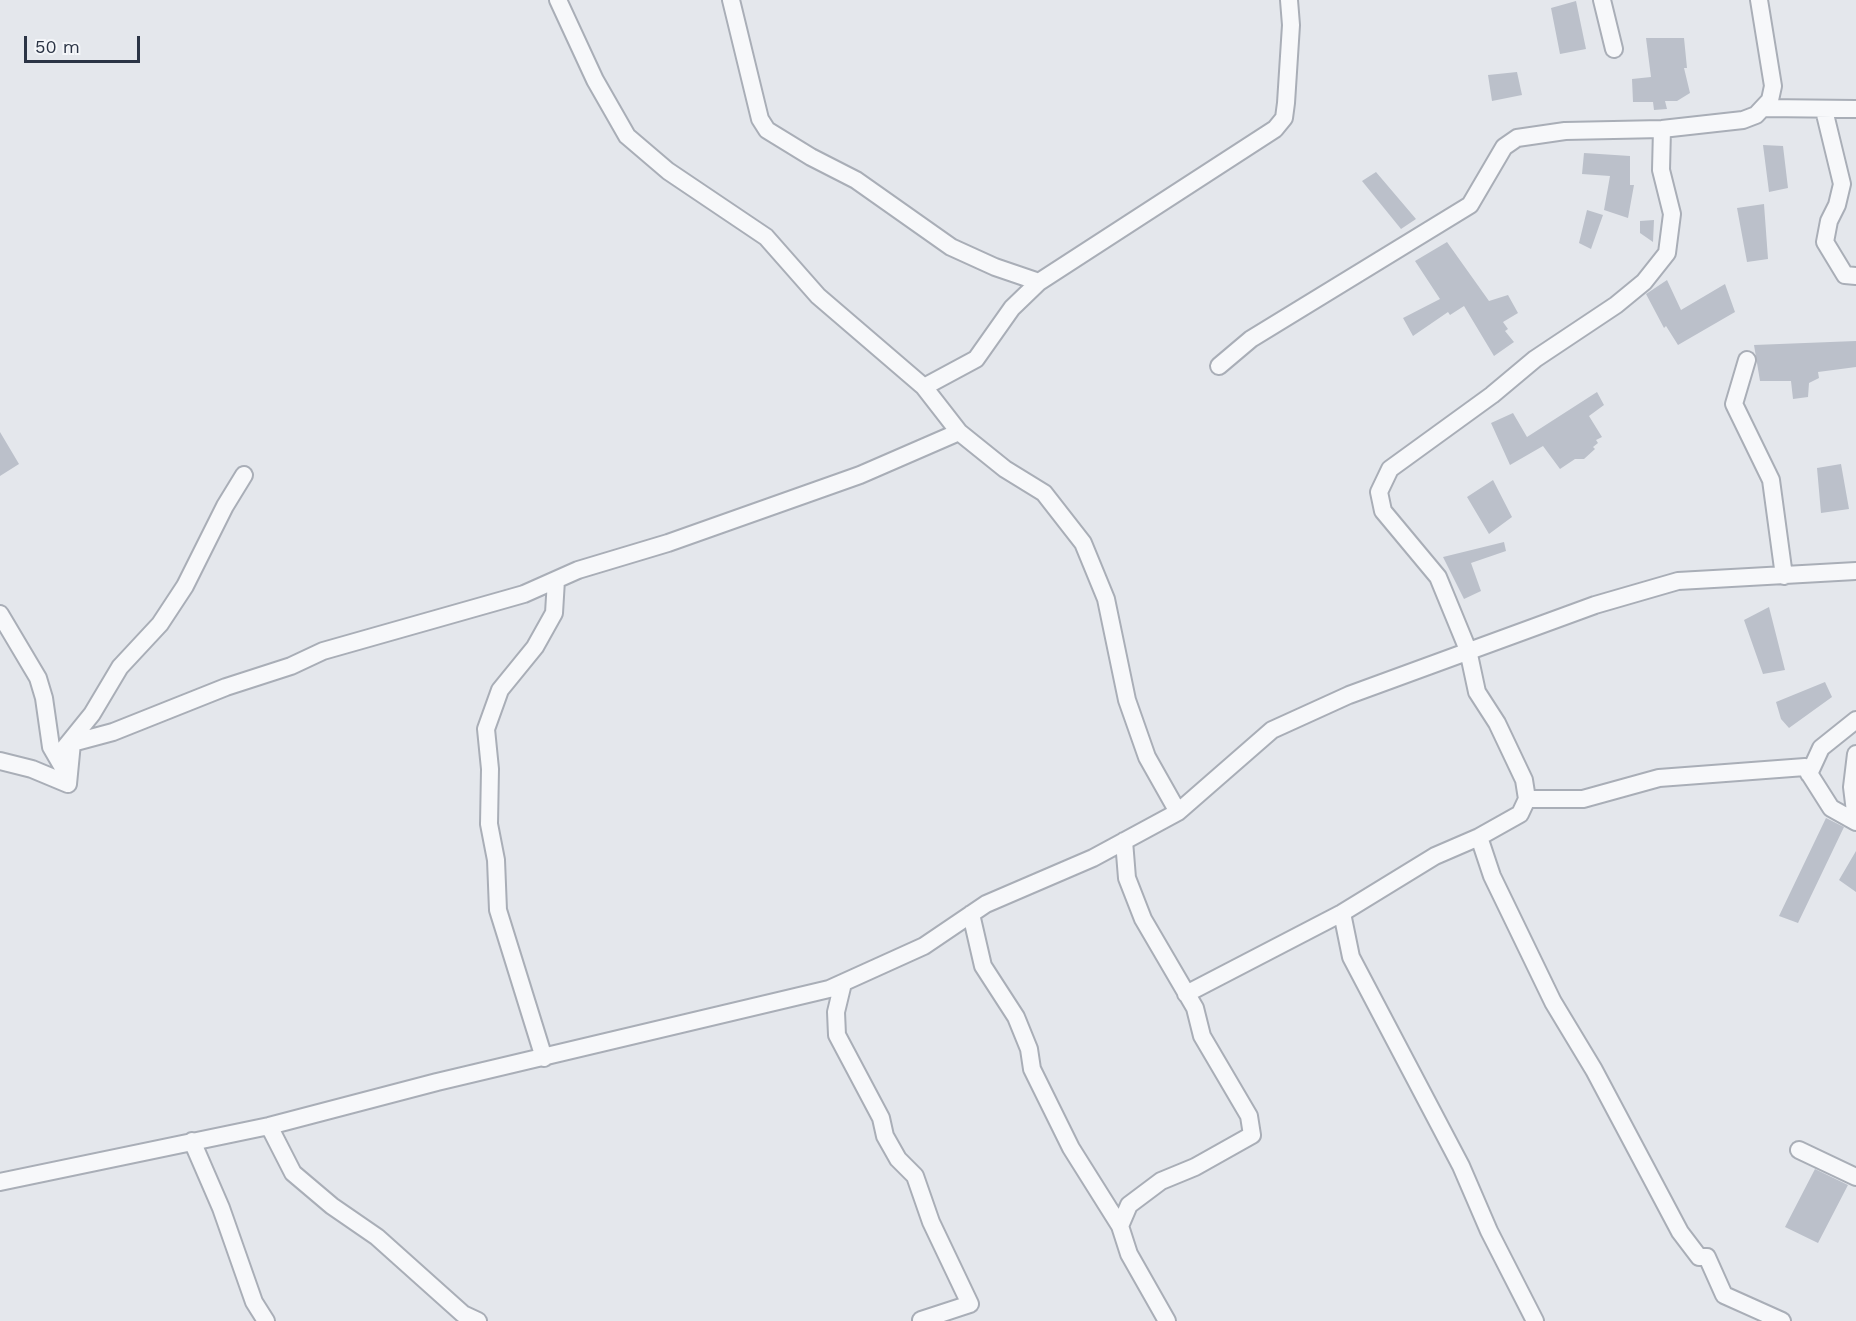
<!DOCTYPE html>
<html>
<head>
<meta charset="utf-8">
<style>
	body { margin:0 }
	#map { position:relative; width:1856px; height:1321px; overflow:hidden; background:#e4e7ec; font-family:"Work Sans",sans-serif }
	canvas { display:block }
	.scale { position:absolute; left:24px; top:36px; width:116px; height:27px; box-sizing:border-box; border:3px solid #2b3445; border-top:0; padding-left:8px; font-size:18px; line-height:21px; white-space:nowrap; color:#2b3445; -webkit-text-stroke:4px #f4f6f9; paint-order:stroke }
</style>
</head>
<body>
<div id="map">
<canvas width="1856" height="1321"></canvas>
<div class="scale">50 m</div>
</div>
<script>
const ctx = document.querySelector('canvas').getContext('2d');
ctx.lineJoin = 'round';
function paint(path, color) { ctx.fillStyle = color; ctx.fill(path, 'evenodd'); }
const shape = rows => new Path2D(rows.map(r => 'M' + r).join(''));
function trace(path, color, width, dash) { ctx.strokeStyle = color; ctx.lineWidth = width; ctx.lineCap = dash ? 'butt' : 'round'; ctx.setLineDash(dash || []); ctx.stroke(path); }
const building = shape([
	[1576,1,1586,49,1560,54,1551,8],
	[1646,38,1684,38,1687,68,1684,68,1690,93,1677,101,1665,101,1667,109,1654,110,1653,102,1633,102,1632,79,1651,77],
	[1517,72,1522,95,1492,101,1488,75],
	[1763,145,1783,146,1788,188,1769,192],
	[1584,153,1630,156,1630,185,1634,185,1628,218,1604,210,1610,176,1582,174],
	[1376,172,1416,219,1401,229,1362,181],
	[1764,204,1768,259,1747,262,1737,208],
	[1587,210,1603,215,1591,249,1579,243],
	[1654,220,1653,242,1640,233,1640,221],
	[1447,242,1489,301,1508,295,1518,313,1503,322,1508,329,1505,331,1514,342,1494,356,1464,306,1450,315,1448,312,1413,336,1403,318,1440,299,1415,261],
	[1667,280,1681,310,1725,284,1735,312,1678,345,1666,326,1664,328,1646,294],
	[1856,341,1856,367,1818,372,1819,378,1809,383,1808,397,1793,399,1791,381,1760,381,1754,345],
	[1597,392,1604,405,1589,416,1602,437,1596,440,1598,443,1593,447,1595,449,1584,459,1575,459,1560,469,1543,446,1510,465,1491,423,1513,413,1527,437],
	[0,432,19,464,0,476],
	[1841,464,1849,509,1821,513,1817,468],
	[1493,480,1512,517,1489,534,1467,497],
	[1504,542,1506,551,1471,563,1481,591,1464,599,1443,557],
	[1769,607,1785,670,1763,674,1744,620],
	[1825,682,1832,697,1789,728,1781,719,1776,702],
	[1826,818,1844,827,1798,923,1779,916],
	[1856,851,1856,892,1839,880],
	[1815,1169,1848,1185,1818,1243,1785,1227]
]);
const minor = shape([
	[558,0,595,80,627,136,668,171,766,237,818,296,924,387,959,432,1005,469,1044,493,1083,543,1106,599,1127,700,1147,757,1178,812],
	[731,0,760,119,767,130,811,157,856,180,951,247,995,267,1039,282],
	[1602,0,1614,49],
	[1764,108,1856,109],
	[1824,110,1842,184,1837,205,1829,221,1825,242,1845,275,1856,276],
	[1747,360,1734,404,1771,480,1784,576],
	[1219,366,1251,339,1470,205,1504,147,1517,138,1565,131,1662,129,1743,120,1756,115,1770,100,1773,86,1759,0],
	[924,387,976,359,1012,308,1039,282,1275,129,1284,118,1286,103,1291,25,1289,0],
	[0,614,38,678,44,698,51,747,62,766],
	[1856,754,1852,787,1856,820],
	[58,756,92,714,120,667,160,624,185,586,225,506,244,475],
	[0,761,32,769,68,784],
	[1809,774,1821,748,1856,720],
	[68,784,72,743,113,732,226,687,291,666,323,651,524,594,578,570,668,543,860,475,959,432],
	[1527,799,1583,799,1659,778,1805,767,1831,808,1856,822],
	[1479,837,1492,876,1553,1002,1594,1070,1680,1232,1699,1257,1707,1257,1724,1295,1782,1321],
	[1124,841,1127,878,1143,919,1195,1008,1202,1036,1249,1116,1252,1135,1195,1167,1161,1181,1129,1205,1120,1226,1129,1254,1167,1321],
	[1342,913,1351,957,1461,1166,1489,1231,1535,1321],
	[971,914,983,966,1016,1017,1029,1049,1032,1069,1071,1148,1120,1226],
	[843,983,836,1012,837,1035,881,1118,885,1136,898,1159,915,1176,931,1222,970,1304,921,1320],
	[1186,994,1342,913,1435,856,1479,837,1520,814,1527,799,1524,780,1497,723,1477,692,1468,650,1438,577,1383,511,1379,492,1390,469,1492,395,1535,359,1616,305,1644,282,1667,253,1672,214,1661,170,1662,129],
	[544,1058,498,910,496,860,489,824,490,769,486,729,500,690,535,647,554,613,556,580],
	[269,1126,293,1173,332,1206,377,1237,463,1314,478,1321],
	[192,1141,221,1208,254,1302,266,1321],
	[1799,1150,1856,1177],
	[0,1182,269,1126,437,1082,829,989,924,946,986,904,1093,858,1178,812,1272,730,1349,695,1595,605,1678,581,1856,571]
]);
paint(building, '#bbc0ca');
trace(minor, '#a9aeb7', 20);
trace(minor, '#f7f8fa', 16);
</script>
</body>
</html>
